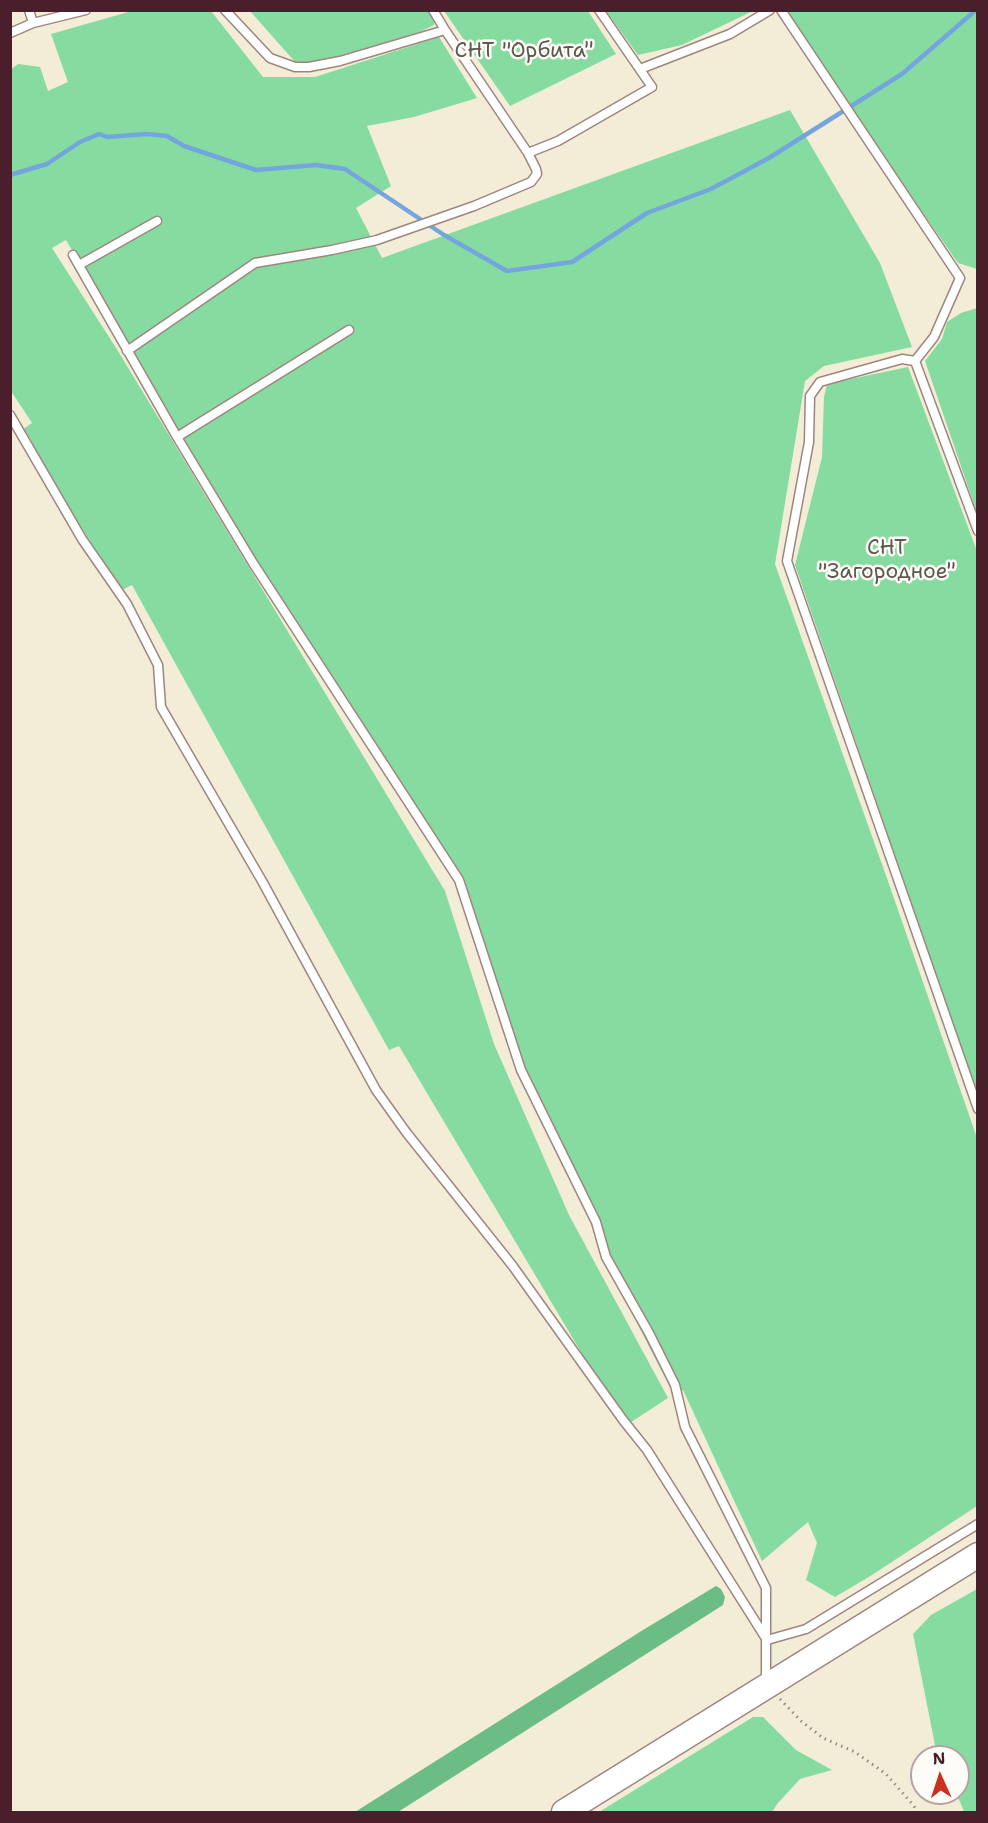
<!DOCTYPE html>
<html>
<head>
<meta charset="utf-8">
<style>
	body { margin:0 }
	#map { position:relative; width:988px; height:1823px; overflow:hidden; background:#f3ecd6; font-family:"Shantell Sans",sans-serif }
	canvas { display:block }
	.frame { position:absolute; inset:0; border:12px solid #4a1f2b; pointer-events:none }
	.north { position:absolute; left:910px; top:1745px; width:60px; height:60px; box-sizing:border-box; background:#fdfcf7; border:2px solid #b5a4a5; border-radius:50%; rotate:357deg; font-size:16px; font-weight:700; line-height:24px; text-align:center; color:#4a1f2b }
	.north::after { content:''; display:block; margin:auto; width:21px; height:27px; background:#c8321e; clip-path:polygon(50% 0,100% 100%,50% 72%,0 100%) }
</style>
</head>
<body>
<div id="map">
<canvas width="988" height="1823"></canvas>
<div class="frame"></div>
<div class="north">N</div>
</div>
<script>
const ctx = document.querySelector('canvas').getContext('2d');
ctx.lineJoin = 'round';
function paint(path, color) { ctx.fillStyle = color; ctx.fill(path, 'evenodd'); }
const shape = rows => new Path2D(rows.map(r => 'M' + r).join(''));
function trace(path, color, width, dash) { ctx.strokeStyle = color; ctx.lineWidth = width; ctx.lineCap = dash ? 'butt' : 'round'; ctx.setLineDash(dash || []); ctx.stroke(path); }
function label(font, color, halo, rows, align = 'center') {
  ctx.font = font + ' "Shantell Sans",sans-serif'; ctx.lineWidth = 5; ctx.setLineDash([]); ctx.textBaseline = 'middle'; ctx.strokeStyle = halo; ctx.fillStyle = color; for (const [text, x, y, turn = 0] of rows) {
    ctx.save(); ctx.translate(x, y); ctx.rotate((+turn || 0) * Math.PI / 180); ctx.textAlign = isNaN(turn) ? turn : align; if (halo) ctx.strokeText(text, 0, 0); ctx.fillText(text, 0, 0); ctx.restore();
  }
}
const green = shape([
	[132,11,211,11,263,77,315,77,439,37,477,98,414,117,367,126,391,186,356,208,382,258,790,110,880,263,912,347,824,366,805,381,775,564,889,884,977,1138,977,1506,872,1575,835,1597,806,1580,817,1543,808,1522,762,1561,683,1390,674,1395,618,1286,588,1214,509,1036,460,883,348,715,66,240,52,248,118,351,445,891,494,1044,569,1215,668,1398,625,1426,399,1046,389,1050,132,585,122,590,19,432,32,423,11,391,11,69,18,64,40,67,48,91,68,82,51,34],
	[250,11,429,11,434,19,434,25,420,32,311,64,296,63],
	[444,11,588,11,616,54,510,106],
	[606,11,753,11,682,45,638,55],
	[786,11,977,11,977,269,958,263,876,146],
	[977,308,978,308,977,513,925,361,942,339,947,322,961,313],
	[908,367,977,551,977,1094,795,565,822,457,824,397,827,384],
	[977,1589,978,1812,968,1812,964,1811,956,1793,958,1793,958,1757,940,1757,935,1745,913,1634,931,1615],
	[753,1717,763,1717,796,1750,832,1770,800,1779,778,1803,772,1812,599,1812]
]);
const forest = shape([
	[716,1586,721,1589,725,1597,723,1605,398,1812,355,1812,643,1630]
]);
const stream = shape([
	[10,175,47,164,80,142,99,134,107,137,147,134,167,136,184,146,256,170,316,165,345,169,444,235,507,271,572,262,647,213,711,189,769,158,902,74,976,10]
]);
const path = shape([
	[780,1699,801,1721,823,1738,855,1752,886,1774,914,1806,917,1812]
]);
const service = shape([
	[29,10,33,23],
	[225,10,270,58,295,67,309,67,340,61,445,30],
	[433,10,445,30,528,153,558,141,652,87,599,10],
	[781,10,960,278,934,337,915,361],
	[10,33,33,23,86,10],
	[640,69,730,34,770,10],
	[73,255,177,437,253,563,459,880,521,1070,596,1222,606,1257,649,1333,675,1385,685,1427,766,1588,766,1682],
	[79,265,157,221],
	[127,351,255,263,332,250,377,240,474,206,531,182,537,174,536,169,528,153],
	[10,415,82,539,127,604,158,665,161,707,262,881,376,1090,406,1132,512,1265,623,1420,647,1450,767,1640,806,1629,978,1524],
	[177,437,349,330],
	[978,531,915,361,902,359,820,382,810,396,809,442,787,561,978,1109]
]);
const secondary = shape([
	[564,1812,978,1555]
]);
const parkNames = [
	["CНТ \"Орбита\"",524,52],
	["СНТ",887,549],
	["\"Загородное\"",887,573]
];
paint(green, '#86dca0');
paint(forest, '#6cbc86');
trace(stream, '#75a5df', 4.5);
trace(service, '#9e8680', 11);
trace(secondary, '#9e8680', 27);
trace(path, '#9e8680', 3, [1.5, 4.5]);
trace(service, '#fff', 8);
trace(secondary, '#fff', 24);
label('21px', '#5c584e', '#fdfcf7', parkNames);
</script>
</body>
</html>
